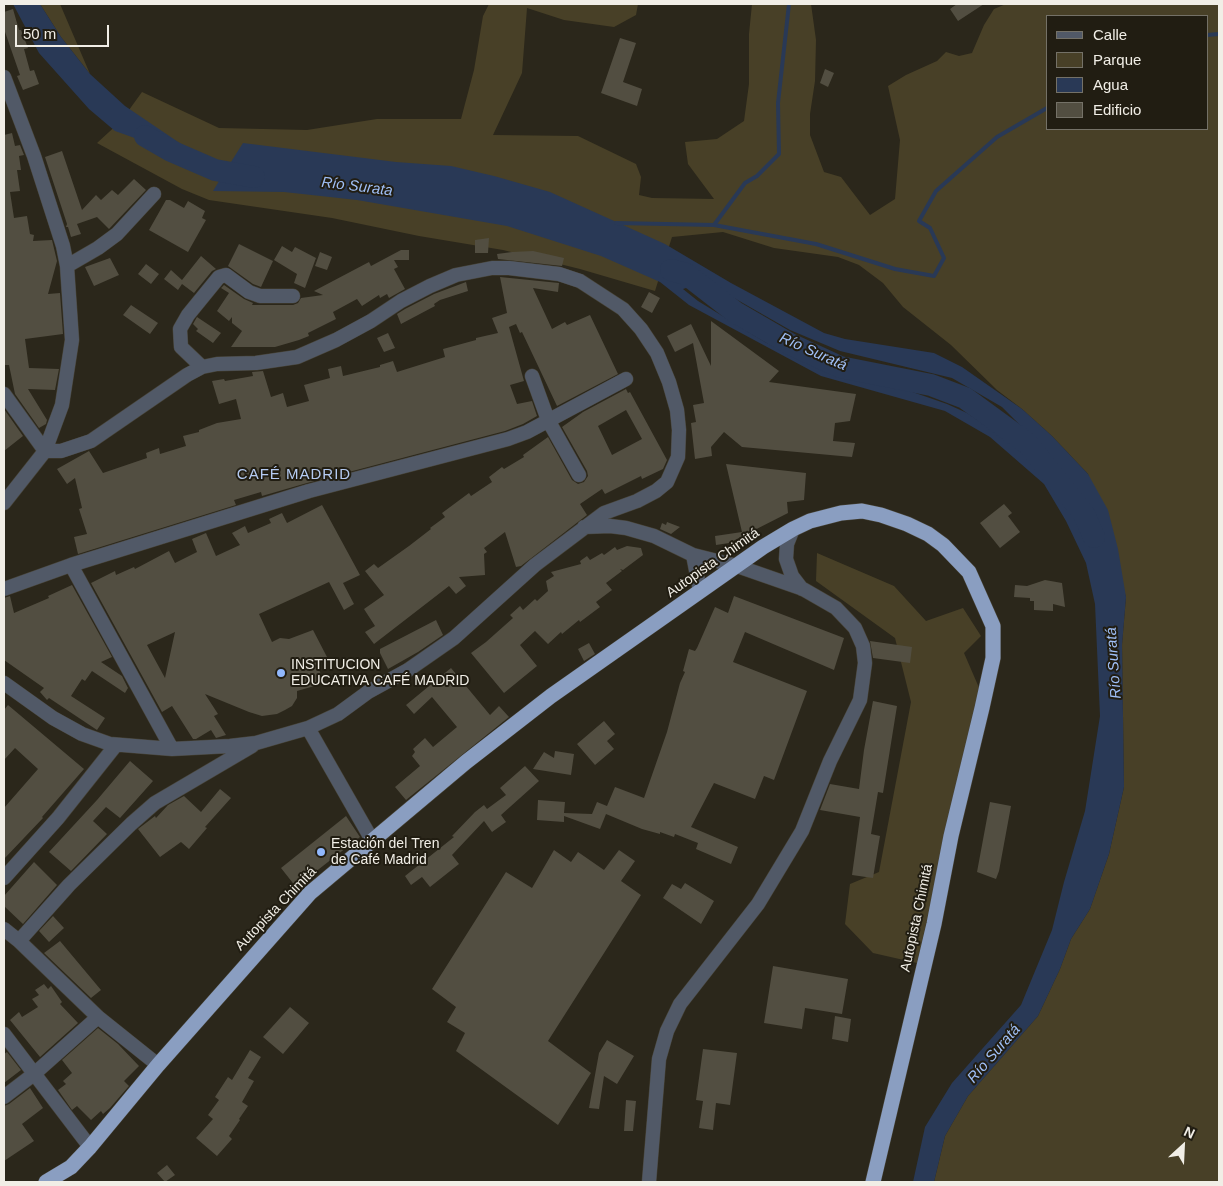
<!DOCTYPE html>
<html>
<head>
<meta charset="utf-8">
<style>
	body { margin:0 }
	#map { position:relative; width:1223px; height:1186px; overflow:hidden; background:#2b271b; font-family:Helvetica,sans-serif }
	canvas { display:block }
	.frame { position:absolute; inset:0; border:5px solid #f1eee6; pointer-events:none }
	.legend { position:absolute; left:1046px; top:15px; width:162px; height:115px; box-sizing:border-box; background:#211d12; border:1px solid #747167; margin:0; padding:6px 9px; list-style:none; font-size:15px; color:#f1eee6 }
	.legend li { display:flex; align-items:center; gap:10px; height:25px }
	.legend b { width:25px; border:1px solid #747167 }
	.north { position:absolute; left:1158px; top:1121px; width:50px; height:50px; -webkit-text-stroke:4px #211d12; paint-order:stroke; rotate:25deg; font-size:14px; font-weight:700; line-height:20px; text-align:center; color:#f1eee6 }
	.north::after { content:''; display:block; margin:auto; width:18px; height:22px; background:#f1eee6; clip-path:polygon(50% 0,100% 100%,50% 72%,0 100%) }
	.scale { position:absolute; left:15px; top:25px; width:94px; height:22px; box-sizing:border-box; border:2px solid #f1eee6; border-top:0; padding-left:6px; font-size:15px; line-height:18px; white-space:nowrap; color:#f1eee6; -webkit-text-stroke:4px #211d12; paint-order:stroke }
</style>
</head>
<body>
<div id="map">
<canvas width="1223" height="1186"></canvas>
<div class="frame"></div>
<ul class="legend">
<li><b style="height:6px;background:#515967"></b>Calle</li>
<li><b style="height:14px;background:#484027"></b>Parque</li>
<li><b style="height:14px;background:#293956"></b>Agua</li>
<li><b style="height:14px;background:#524e41"></b>Edificio</li>
</ul>
<div class="north">N</div>
<div class="scale">50 m</div>
</div>
<script>
const ctx = document.querySelector('canvas').getContext('2d');
ctx.lineJoin = 'round';
function paint(path, color) { ctx.fillStyle = color; ctx.fill(path, 'evenodd'); }
const shape = rows => new Path2D(rows.map(r => 'M' + r).join(''));
function trace(path, color, width, dash) { ctx.strokeStyle = color; ctx.lineWidth = width; ctx.lineCap = dash ? 'butt' : 'round'; ctx.setLineDash(dash || []); ctx.stroke(path); }
function label(font, color, halo, rows, align = 'center') {
  ctx.font = font + ' Helvetica,sans-serif'; ctx.lineWidth = 4; ctx.setLineDash([]); ctx.textBaseline = 'middle'; ctx.strokeStyle = halo; ctx.fillStyle = color; for (const [text, x, y, turn = 0] of rows) {
    ctx.save(); ctx.translate(x, y); ctx.rotate((+turn || 0) * Math.PI / 180); ctx.textAlign = isNaN(turn) ? turn : align; if (halo) ctx.strokeText(text, 0, 0); ctx.fillText(text, 0, 0); ctx.restore();
  }
}
const green = shape([
	[40,4,60,4,90,74,61,37],
	[489,4,638,4,636,15,614,27,564,20,527,8,522,73,493,135,578,136,636,164,641,177,639,195,652,198,714,199,688,164,685,142,717,139,744,121,749,84,749,34,752,4,811,4,816,40,815,81,810,114,810,135,824,172,841,177,870,215,895,199,900,140,888,86,906,75,937,61,946,52,959,56,972,53,984,25,994,9,1006,4,1219,4,1219,1182,934,1182,945,1136,968,1096,1038,1016,1060,969,1071,939,1090,909,1109,854,1124,787,1122,645,1126,597,1088,474,1052,436,1022,409,997,390,951,345,903,307,883,283,859,265,838,257,774,248,723,232,672,237,655,291,580,269,503,250,419,236,332,218,209,200,182,189,97,143,121,121,142,92,219,128,307,130,377,119,461,119,474,70,483,16],
	[1047,16,1207,16,1207,129,1047,129],
	[817,553,894,586,926,621,963,608,981,636,964,653,980,690,917,963,873,953,845,924,850,884,879,872,911,702,895,638,816,581]
]);
const water = shape([
	[13,4,40,4,61,37,90,74,125,106,224,173,243,143,396,162,451,166,494,176,550,192,665,244,731,283,824,333,845,339,934,353,962,367,1022,409,1052,436,1088,474,1108,510,1118,549,1126,597,1122,645,1124,787,1109,854,1090,909,1071,939,1060,969,1038,1016,968,1096,945,1136,934,1182,913,1182,925,1127,952,1083,1021,1005,1052,930,1064,882,1085,811,1100,716,1095,604,1086,563,1066,521,1044,484,990,437,945,411,821,376,689,305,660,282,601,256,507,226,357,200,284,192,213,191,224,173,171,151,115,131,89,109,39,53],
	[701,283,734,298,790,330,840,351,952,378,1002,407,1039,444,1060,471,1086,520,1041,466,1007,440,967,413,947,404,901,388,860,380,816,367,789,354,765,342,698,301,683,289]
]);
const stream = shape([
	[1207,35,1219,34],
	[616,223,714,225,816,244,895,269,934,276,944,258,930,228,919,221,936,191,997,137,1047,108],
	[714,225,745,183,757,176,779,154,778,103,789,4]
]);
const river = shape([
	[145,136,171,151,215,170,254,177],
	[671,270,686,274,735,312,790,344,840,367,931,385,965,398,1028,444,1084,514,1094,537]
]);
const building = shape([
	[957,4,984,4,958,21,950,9],
	[13,9,19,30,21,30,28,48,24,49,30,71,34,70,39,84,23,90,17,76,20,75,4,29,4,12],
	[620,38,636,43,623,82,642,89,637,106,601,93],
	[825,69,834,73,828,87,820,83],
	[12,133,15,146,20,145,24,155,19,156,21,170,17,170,20,191,10,192,14,218,27,216,30,234,34,235,33,241,52,240,57,261,48,294,60,293,63,334,25,339,29,368,59,369,55,390,28,389,47,420,46,424,39,428,15,394,9,365,4,365,4,135],
	[62,151,82,210,96,195,101,200,112,190,118,195,134,179,146,190,109,229,97,217,77,224,81,234,71,237,68,227,66,227,67,224,45,157],
	[166,200,170,200,184,208,188,201,205,211,202,218,206,220,188,252,149,230],
	[489,238,488,253,475,253,475,240],
	[239,244,273,261,261,287,253,284,228,266],
	[282,246,292,252,295,247,316,258,305,288,294,283,297,274,274,260],
	[401,250,409,250,409,260,394,260,398,267,394,269,405,289,389,298,387,294,380,298,379,295,362,306,357,299,333,312,336,319,308,333,309,336,299,340,275,347,231,347,242,331,232,323,232,317,229,321,217,311,229,293,221,288,224,285,244,299,253,303,252,305,293,305,298,303,301,298,323,295,314,291,369,262,371,266],
	[533,251,564,258,562,266,498,259,497,254,512,252],
	[320,252,332,257,327,270,315,266],
	[201,256,216,269,212,271,194,293,182,284,178,290,164,279,171,270,182,280],
	[110,258,119,275,94,286,85,267],
	[146,264,159,274,151,284,138,274],
	[500,277,559,283,558,292,533,288,552,329,565,322,567,325,590,315,618,374,557,406,522,332,520,333,516,324,509,327,524,381,510,385,517,404,532,401,537,416,523,424,505,431,307,483,262,496,261,492,234,500,236,505,78,554,74,537,87,534,79,509,82,508,75,478,67,484,57,469,89,451,103,473,147,458,146,453,159,448,160,454,186,446,183,436,199,432,199,430,217,423,241,419,236,399,219,404,212,381,224,379,225,381,253,376,252,372,263,371,271,397,283,393,287,407,309,401,304,385,330,378,328,369,341,366,343,376,380,367,380,365,393,361,397,372,445,357,443,349,476,340,476,338,498,333,492,318,507,313],
	[466,282,468,291,440,300,434,304,435,306,401,324,397,314,405,309,434,294],
	[649,292,660,298,652,313,641,307],
	[131,305,158,323,150,334,123,315],
	[197,317,221,333,213,343,196,331,198,329,193,324],
	[711,321,779,371,769,382,856,394,850,421,835,423,833,441,855,443,852,457,742,447,724,432,711,447,712,456,695,459,691,423,696,422,693,405,704,403,693,343,675,352,667,336,691,324,711,366],
	[388,333,395,348,384,352,377,338],
	[626,389,628,393,630,392,667,460,663,469,642,479,641,476,605,494,602,489,580,504,587,515,521,566,516,567,505,532,484,548,487,552,484,554,485,575,459,577,466,586,456,594,449,586,374,644,365,632,375,626,364,609,384,595,365,571,374,564,378,568,409,546,431,529,430,528,445,517,442,513,469,493,471,496,492,482,489,477,502,467,504,469,524,457,523,455,548,437,572,480,578,484,584,482,588,476,587,471,562,427,583,412],
	[626,410,642,439,612,455,598,426],
	[4,409,23,436,4,451],
	[726,464,806,473,804,500,787,502,788,513,729,543,716,545,715,536,742,532],
	[1004,504,1012,513,1008,516,1020,532,1000,548,980,523],
	[322,505,360,575,343,583,354,604,344,610,329,582,259,614,272,642,280,638,289,639,313,630,327,657,315,661,325,683,297,691,297,698,292,706,285,710,277,714,262,716,249,712,205,694,218,714,214,716,226,735,216,738,211,730,196,739,193,739,172,706,162,712,91,583,115,571,116,575,134,567,135,569,169,551,175,563,197,552,192,539,206,533,216,556,240,545,232,533,245,526,248,533,271,523,269,519,282,513,287,523],
	[175,632,165,678,147,645],
	[667,522,680,527,671,534,660,529,662,523,666,525],
	[627,546,641,548,643,555,623,570,620,569,622,571,606,583,612,590,596,602,600,607,580,622,579,620,562,634,561,632,548,644,535,631,520,645,537,666,504,693,471,653,486,642,513,618,510,615,520,606,523,610,535,599,537,601,548,591,546,581,554,576,551,572,581,564,580,561,587,556,590,560,602,553,604,555,615,547,617,550],
	[1045,580,1062,583,1065,607,1053,604,1053,611,1034,610,1034,601,1030,601,1030,598,1014,597,1015,585,1027,586],
	[72,585,112,657,101,662,122,676,128,688,125,693,92,671,85,681,82,679,71,696,105,718,97,730,49,698,47,700,40,692,44,688,4,660,4,598,10,596,14,613,49,598,48,596],
	[734,596,844,638,834,670,745,632,733,662,807,691,774,780,764,776,755,799,714,783,691,827,738,847,731,864,696,849,698,843,675,834,674,837,660,832,660,834,642,829,606,814,600,829,564,816,564,822,537,820,538,800,565,802,564,813,592,814,597,802,607,806,615,787,644,798,667,732,680,683,685,672,683,671,689,649,695,651,697,648,715,607,728,613],
	[436,620,443,635,418,652,388,669,380,653,380,649],
	[870,641,912,647,910,663,873,658],
	[589,643,595,654,584,661,578,649],
	[451,668,490,715,499,706,509,717,406,800,395,787,420,766,412,756,415,752,413,749,425,738,433,747,457,727,432,697,414,714,406,705],
	[873,701,897,706,883,793,878,792,871,834,880,836,873,878,852,875,860,817,820,810,830,784,859,789,864,750],
	[8,705,84,769,42,817,43,818,4,859,4,808,38,769,15,748,4,760,4,710],
	[604,721,615,734,607,741,614,749,595,765,577,744],
	[555,751,574,754,571,775,533,769,544,752,554,758],
	[130,761,153,781,120,818,106,807,93,821,107,834,71,871,49,852,97,800],
	[525,766,539,781,501,815,506,822,492,832,484,821,452,855,459,864,430,887,422,877,411,885,405,876,454,837,452,836,475,812,484,805,487,809,506,795,500,788],
	[220,789,231,798,205,827,207,828,189,849,181,842,160,857,138,829,155,816,156,818,168,805,184,796,201,812],
	[990,802,1011,806,999,871,996,879,977,872],
	[346,816,360,837,296,887,281,868],
	[554,850,571,862,578,852,604,870,619,850,635,861,621,881,641,895,548,1041,591,1073,558,1125,456,1051,465,1033,447,1022,456,1007,432,989,506,872,532,888],
	[34,862,57,885,23,924,4,906,4,896],
	[685,883,714,901,701,924,663,898,672,884,681,889],
	[53,916,64,928,49,942,39,931],
	[60,941,101,990,91,998,44,953],
	[773,966,848,979,842,1014,805,1008,802,1029,764,1023],
	[44,984,48,989,51,986,62,1002,60,1004,78,1023,40,1057,10,1020,19,1012,22,1017,38,1007,32,999,39,995,35,990],
	[290,1007,309,1023,283,1054,263,1037],
	[835,1016,851,1019,848,1042,832,1039],
	[98,1028,118,1044,139,1066,124,1081,129,1086,110,1108,103,1114,101,1111,91,1120,77,1106,72,1110,58,1090,66,1084,63,1081,72,1073,62,1060],
	[607,1040,634,1056,617,1084,604,1076,599,1109,589,1108,599,1053],
	[703,1049,737,1053,730,1105,716,1103,713,1130,699,1128,703,1101,696,1100],
	[250,1050,261,1057,248,1078,254,1081,242,1102,248,1106,239,1119,240,1120,229,1136,232,1139,217,1156,196,1138,213,1119,208,1115,219,1100,215,1097,228,1077,232,1080],
	[7,1052,21,1070,4,1083,4,1054],
	[30,1088,43,1108,22,1124,34,1141,4,1161,4,1106,9,1104],
	[626,1100,636,1101,633,1131,624,1131],
	[167,1165,175,1175,165,1182,157,1173]
]);
const street = shape([
	[4,77,34,156,63,246,67,266,72,340,62,405,45,451,4,503],
	[67,266,98,248,117,234,154,194],
	[202,367,181,347,180,329,188,315,219,277,226,275,249,292,260,296,293,296],
	[532,376,548,420,579,475],
	[4,394,45,451],
	[584,527,610,526,626,528,654,536,693,555,737,566,803,589,836,608,855,628,863,646,865,663,860,700,830,761,802,831,758,904,680,1004,667,1031,659,1059,649,1182],
	[793,529,787,544,786,559,792,576,802,589],
	[693,555,700,591],
	[71,565,172,749],
	[4,589,71,565,309,491,508,439,527,432,626,379],
	[4,683,53,718,82,734,110,744,172,749,230,746,256,743,308,728,338,714,368,692,408,670,454,638,535,565,604,513,637,501,656,491,667,482,678,457,679,430,677,410,669,382,657,353,641,329,623,309,580,281,559,274,509,268,492,268,456,275,430,286,401,301,371,321,336,340,297,357,256,363,217,364,202,367,187,375,91,441,61,451,45,451],
	[308,728,372,840],
	[4,878,58,818,116,745],
	[4,929,19,941,98,1017,158,1065],
	[19,941,69,885,131,824,155,803,252,746],
	[4,1034,90,1147],
	[4,1097,34,1074,98,1017]
]);
const highway = shape([
	[46,1182,71,1167,90,1147,158,1065,310,893,466,762,551,696,763,547,793,529,810,521,841,513,862,511,881,515,907,524,928,534,943,545,969,572,993,626,993,658,982,708,951,836,934,924,873,1182]
]);
const markers = [
	[281,673,5,"#91b8fd"],
	[321,852,5,"#91b8fd"]
];
const streetNames = [
	["Autopista Chimitá",713,563,-35],
	["Autopista Chimitá",276,909,-46],
	["Autopista Chimitá",917,918,-78]
];
const poiNames = [
	["INSTITUCION",291,665],
	["EDUCATIVA CAFÉ MADRID",291,681],
	["Estación del Tren",331,844],
	["de Café Madrid",331,860]
];
const waterNames = [
	["Río Surata",357,187,7],
	["Río Suratá",813,352,24],
	["Río Suratá",1114,663,-94],
	["Río Suratá",994,1054,-49]
];
const neighbourhoodNames = [
	["CAFÉ MADRID",294,475]
];
paint(green, '#484027');
paint(water, '#293956');
trace(stream, '#293956', 4);
trace(river, '#293956', 22);
paint(building, '#524e41');
trace(street, '#474337', 15);
trace(highway, '#474337', 16);
trace(street, '#515967', 14);
trace(highway, '#8a9ec1', 15);
for (const [x, y, r, color] of markers) { const dot = new Path2D(); dot.arc(x, y, r, 0, 2 * Math.PI); ctx.fillStyle = color; ctx.fill(dot); trace(dot, '#211d12', 2); }
label('14px', '#f1eee6', '#211d12', streetNames);
label('14px', '#f1eee6', '#211d12', poiNames, 'left');
label('italic 15px', '#9fbff6', '#211d12', waterNames);
ctx.letterSpacing = '1px';
label('15px', '#b5cbf2', '#211d12', neighbourhoodNames);
ctx.letterSpacing = '0px';
</script>
</body>
</html>
